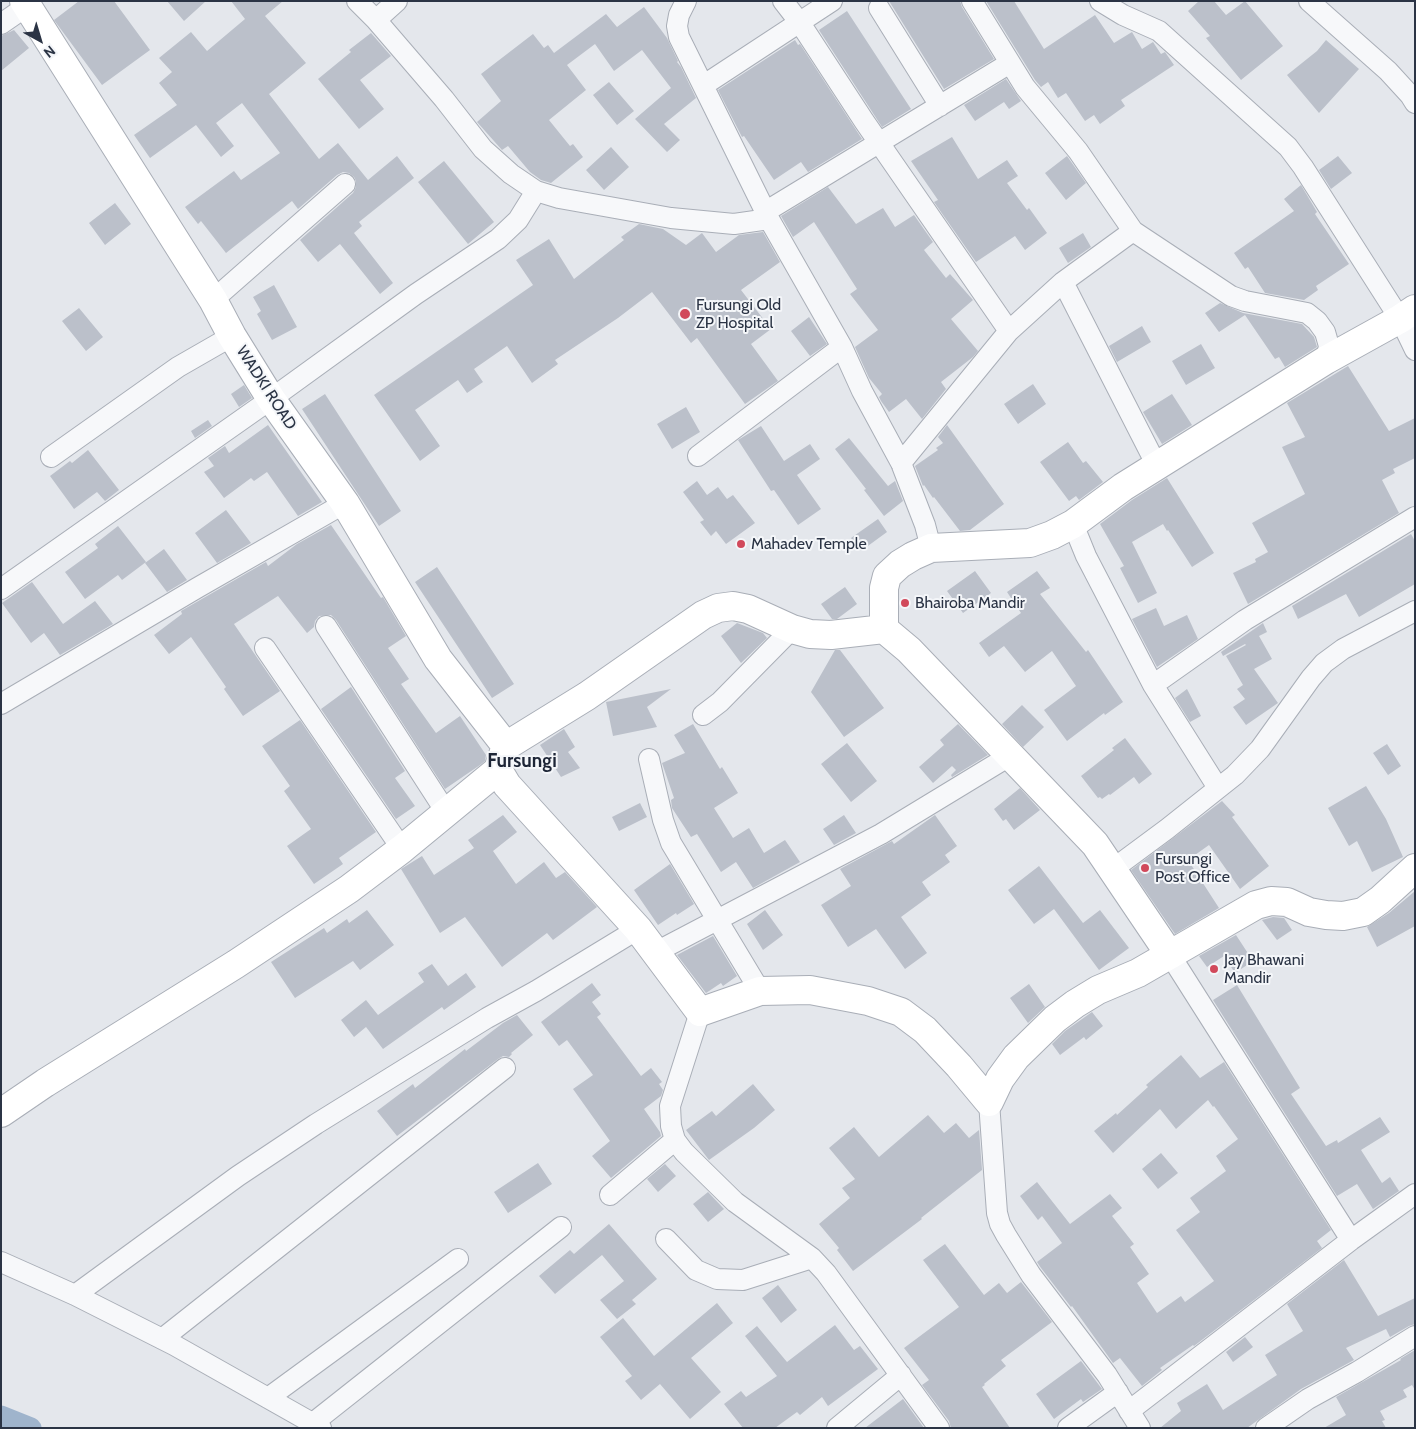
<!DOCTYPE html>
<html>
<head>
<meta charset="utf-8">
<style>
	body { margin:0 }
	#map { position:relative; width:1416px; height:1429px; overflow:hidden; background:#e4e7ec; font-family:Cabin,sans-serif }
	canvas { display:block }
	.frame { position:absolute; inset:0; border:2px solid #2b3445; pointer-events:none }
	.north { position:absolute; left:15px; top:15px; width:50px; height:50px; -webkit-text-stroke:4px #f4f6f9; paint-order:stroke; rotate:141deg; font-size:14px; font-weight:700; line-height:20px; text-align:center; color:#2b3445 }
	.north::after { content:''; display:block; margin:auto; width:18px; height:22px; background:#2b3445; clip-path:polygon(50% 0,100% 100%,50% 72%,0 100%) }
</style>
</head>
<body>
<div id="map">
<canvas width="1416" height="1429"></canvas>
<div class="frame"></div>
<div class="north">N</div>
</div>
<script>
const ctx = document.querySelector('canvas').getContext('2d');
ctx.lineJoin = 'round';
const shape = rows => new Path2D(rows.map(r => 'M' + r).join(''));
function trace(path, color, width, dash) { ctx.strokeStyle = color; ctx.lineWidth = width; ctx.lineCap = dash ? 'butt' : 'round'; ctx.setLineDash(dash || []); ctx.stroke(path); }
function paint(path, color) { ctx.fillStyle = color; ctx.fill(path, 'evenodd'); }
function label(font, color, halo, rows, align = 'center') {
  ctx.font = font + ' Cabin,sans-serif'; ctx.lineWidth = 4; ctx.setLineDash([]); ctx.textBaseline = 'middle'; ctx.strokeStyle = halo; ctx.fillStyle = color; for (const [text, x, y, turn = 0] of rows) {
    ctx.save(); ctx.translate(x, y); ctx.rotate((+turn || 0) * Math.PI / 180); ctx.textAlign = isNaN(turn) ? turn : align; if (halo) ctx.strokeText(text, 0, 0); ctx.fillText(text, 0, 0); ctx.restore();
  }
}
const canal = shape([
	[1,1416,31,1428]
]);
const building = shape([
	[79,1,114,1,150,50,102,85,54,20],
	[167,1,206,1,184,21],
	[231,1,283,1,265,16,306,63,269,94,319,159,338,143,368,180,397,156,414,178,359,222,362,226,354,233,393,283,380,294,340,244,318,262,300,240,353,193,356,187,356,181,354,177,349,173,343,172,337,175,298,209,292,201,226,253,201,221,198,224,185,207,234,171,241,180,280,153,242,103,216,123,234,146,221,157,196,125,150,158,134,135,177,105,159,83,172,72,159,58,191,32,207,51,245,19],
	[889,1,960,1,962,7,994,59,944,89],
	[986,1,1014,1,1044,49,1095,15,1114,43,1132,32,1142,49,1153,42,1161,54,1165,52,1174,65,1121,100,1125,106,1100,124,1094,115,1085,121,1066,93,1058,98,1048,82,1041,87,1035,80],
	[1199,1,1214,1,1226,15,1245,1,1283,46,1241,80,1206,38,1210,36,1188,11],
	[644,7,667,38,678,61,677,62,681,67,696,98,664,124,680,140,667,152,635,119,671,88,642,50,614,71,595,44,567,65,586,90,549,120,570,146,573,144,583,157,551,183,541,180,530,172,508,146,502,150,477,122,501,101,481,74,533,34,544,48,548,45,554,53,606,14,617,27],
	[847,11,911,109,882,127,819,30],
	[14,30,29,48,1,71,1,36],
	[371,33,391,56,360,80,384,109,359,129,318,79,351,52,349,50],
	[795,40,798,45,800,44,862,139,808,172,801,162,774,180,744,136,742,137,718,90],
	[1326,40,1359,69,1319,113,1287,75,1317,51],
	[1006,79,1021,101,1009,109,1004,102,975,121,964,105],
	[609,82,634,111,617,125,593,95],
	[952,137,978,179,1007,160,1018,176,1007,183,1027,210,1029,208,1047,233,1025,250,1015,236,976,262,934,202,938,200,911,161],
	[611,147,629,167,604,190,586,170],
	[1067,156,1086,183,1066,200,1045,173],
	[1338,156,1352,173,1331,189,1319,170],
	[444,161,494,222,468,244,418,182],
	[1301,185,1317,212,1315,214,1349,264,1316,286,1318,290,1304,300,1265,293,1248,267,1245,269,1234,253,1294,211,1284,199],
	[828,187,856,224,883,208,895,227,914,215,933,242,924,250,946,278,950,274,973,300,951,319,978,351,973,357,941,382,946,389,922,419,906,399,889,412,881,401,879,397,882,394,869,378,855,347,878,330,850,294,857,289,814,222,793,237,781,216],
	[115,203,131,224,105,245,89,223],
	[639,224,663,229,686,245,702,233,716,252,739,235,763,232,780,262,741,290,771,329,751,344,778,381,745,404,697,338,691,343,652,292,618,318,555,360,558,364,532,383,507,346,474,369,483,382,467,393,458,380,415,410,440,446,420,461,374,395,533,285,516,260,549,239,574,279,624,240,621,237],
	[1083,233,1091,247,1068,263,1059,248],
	[274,285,297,327,272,340,257,314,261,311,253,297],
	[1220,303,1243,313,1302,324,1314,337,1317,347,1285,367,1279,357,1275,359,1245,315,1219,332,1205,313],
	[79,308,103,337,86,351,62,321],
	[809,317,827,344,810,356,791,331],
	[1142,326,1151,342,1117,362,1109,346],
	[1201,344,1215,368,1186,385,1172,361],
	[1348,366,1389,431,1415,418,1415,458,1393,469,1395,473,1382,480,1399,513,1248,604,1233,573,1256,562,1255,559,1268,552,1252,523,1305,494,1282,447,1305,437,1287,403],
	[1033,384,1046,404,1018,424,1004,404],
	[244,385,252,398,239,407,231,394],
	[325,394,401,511,379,526,302,409],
	[1172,394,1192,425,1162,444,1143,412],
	[686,407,700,432,672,449,657,424],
	[208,420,212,426,195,438,191,431],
	[268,425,322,502,298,516,267,472,254,481,251,478,224,498,204,472,214,466,208,458,225,446,229,453],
	[947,425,1004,504,970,530,960,531,934,497,933,498,924,485,923,486,915,466,938,450,936,448,943,443,938,437],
	[761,426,784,461,810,444,820,459,797,475,821,509,798,525,774,490,771,491,738,440],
	[849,438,888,486,895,481,903,501,884,516,864,490,866,489,835,449],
	[1068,442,1083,463,1086,461,1103,482,1079,500,1076,496,1069,501,1040,462],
	[88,450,119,490,105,501,97,492,74,509,50,476,70,461,72,463],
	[1167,478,1214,553,1192,567,1168,530,1167,531,1163,524,1132,542,1157,593,1138,603,1120,568,1124,566,1100,524,1132,500],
	[697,481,707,495,718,487,727,499,733,495,755,523,726,544,716,531,711,536,700,522,704,520,683,492],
	[226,510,251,543,217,563,195,533],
	[878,519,887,532,861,551,851,538],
	[331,525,381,598,383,597,406,636,388,648,409,679,401,684,436,733,460,716,486,755,485,761,480,765,445,789,336,620,331,615,319,616,315,621,314,627,307,633,278,596,234,624,280,691,243,716,224,689,226,687,191,637,169,654,154,635,182,614,181,611,266,562,268,566,297,544],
	[118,526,146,562,122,580,118,575,85,599,65,572,98,548,95,544],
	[1411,534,1415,541,1415,584,1359,617,1346,594,1298,619,1292,606],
	[164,549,187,580,167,592,145,563],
	[437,567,514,684,492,698,415,582],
	[975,571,991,593,963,613,947,591],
	[1037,571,1050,588,1040,594,1086,652,1088,650,1123,702,1105,715,1104,713,1067,741,1044,710,1076,686,1052,651,1025,672,1004,646,989,657,979,643,1021,613,1007,592],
	[32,582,63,624,95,601,113,624,60,655,44,633,31,643,2,603],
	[845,587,857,604,837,619,832,619,821,604],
	[1156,608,1164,626,1187,615,1198,639,1157,667,1132,619],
	[737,623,763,633,767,638,741,663,721,636],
	[1263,623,1267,632,1259,636,1272,659,1254,669,1278,703,1246,725,1233,707,1245,699,1237,689,1243,685,1226,656,1246,645,1245,644,1223,656,1221,652],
	[835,650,840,650,884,708,844,737,811,692],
	[351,687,405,771,395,778,415,806,396,819,321,709],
	[671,689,647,707,657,727,613,736,606,702],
	[1187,689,1201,716,1190,722,1175,698],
	[1022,705,1044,727,1023,747,1002,724],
	[300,720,376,832,339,858,343,864,314,884,287,846,311,829,284,791,290,786,262,746],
	[693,724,720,769,722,767,738,793,714,808,733,838,749,828,764,853,785,840,800,862,753,888,736,862,721,872,697,834,691,837,672,808,671,800,674,798,662,763,685,753,674,735],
	[958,724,988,755,952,777,951,775,956,770,952,766,933,783,919,767,944,745,940,740],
	[564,729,575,747,568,752,580,768,561,777,540,745],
	[1125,738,1152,774,1139,784,1134,777,1110,795,1109,794,1102,799,1100,797,1098,798,1081,776,1114,750,1112,748],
	[847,743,877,781,851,802,821,764],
	[1387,744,1401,766,1388,775,1373,753],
	[1366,786,1386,819,1403,857,1372,872,1357,841,1349,846,1328,808],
	[1020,788,1040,810,1014,830,1006,819,1003,821,994,809],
	[1222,801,1235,815,1232,817,1269,866,1240,889,1209,845,1188,860,1219,908,1175,934,1131,870],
	[640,803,647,817,619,831,612,817],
	[503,815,517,832,493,851,516,884,544,862,556,878,565,872,597,907,553,940,547,933,502,967,465,917,440,933,401,869,422,856,434,875,474,848,468,840],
	[844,815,856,833,834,845,823,829],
	[935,815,957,846,945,855,950,862,922,882,931,895,901,917,927,953,905,969,876,929,848,947,821,905,851,886,840,869,892,841,894,844],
	[670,864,694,904,677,915,676,913,658,925,634,890],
	[1039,866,1083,923,1100,910,1129,948,1099,970,1054,909,1034,924,1008,890],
	[1415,891,1415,926,1377,947,1367,927,1389,913],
	[367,910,394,945,360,970,353,961,295,998,271,962,324,928,327,933,347,919,349,923],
	[765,910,783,935,763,950,747,924],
	[1273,917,1284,918,1292,930,1277,940,1262,920],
	[1236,935,1253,961,1235,973,1224,956,1207,967,1199,956],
	[713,936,737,976,723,986,721,983,706,993,677,955],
	[432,964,448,986,466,973,476,987,444,1010,442,1007,383,1049,366,1027,354,1037,341,1020,366,1000,378,1015,424,982,418,973],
	[592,983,601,995,592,1002,601,1014,597,1017,641,1076,651,1068,662,1082,659,1084,663,1090,661,1096,644,1109,660,1132,661,1136,611,1178,592,1156,610,1141,573,1089,593,1075,567,1040,559,1046,541,1022],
	[1029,984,1045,1007,1028,1023,1010,998],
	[1237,985,1300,1088,1291,1094,1326,1146,1337,1140,1338,1143,1380,1117,1390,1132,1361,1150,1382,1183,1390,1177,1399,1191,1373,1209,1357,1184,1337,1196,1213,1000],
	[1092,1012,1103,1026,1086,1040,1084,1037,1060,1055,1052,1044,1065,1031],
	[517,1015,533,1035,511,1053,512,1054,509,1057,503,1056,498,1059,397,1136,377,1111,413,1084,415,1088,465,1049,466,1051,503,1023],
	[1181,1055,1200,1078,1224,1062,1331,1230,1317,1241,1322,1248,1194,1346,1193,1345,1160,1368,1162,1370,1142,1386,1120,1358,1113,1363,1072,1306,1071,1307,1041,1268,1037,1262,1062,1243,1042,1216,1038,1220,1020,1196,1037,1182,1070,1224,1110,1194,1122,1208,1112,1216,1134,1244,1130,1247,1149,1274,1137,1283,1157,1313,1181,1296,1185,1302,1214,1281,1176,1230,1200,1212,1190,1198,1226,1171,1216,1156,1238,1139,1214,1106,1213,1107,1208,1100,1176,1129,1160,1109,1113,1153,1094,1131,1116,1113,1117,1115,1148,1087,1146,1085],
	[753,1084,775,1110,754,1128,709,1160,686,1130,712,1111,716,1116],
	[928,1115,944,1133,956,1123,969,1138,979,1130,982,1170,921,1218,922,1219,853,1271,837,1250,839,1248,819,1224,850,1198,842,1188,855,1179,829,1148,854,1127,879,1157],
	[1161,1153,1178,1173,1158,1189,1142,1169],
	[538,1163,552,1184,508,1213,494,1192],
	[665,1164,676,1176,658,1192,647,1179],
	[708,1192,724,1209,708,1222,693,1204],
	[609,1224,657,1279,632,1300,636,1304,617,1319,600,1300,624,1281,602,1255,555,1294,539,1276,570,1250,574,1254],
	[945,1244,984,1295,999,1283,1007,1293,1021,1282,1052,1322,1001,1360,1006,1366,984,1384,985,1385,982,1387,1010,1428,951,1428,949,1421,922,1385,929,1380,904,1348,959,1307,923,1260],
	[1344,1260,1378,1316,1415,1298,1415,1324,1409,1326,1390,1337,1386,1329,1346,1348,1354,1360,1301,1389,1247,1428,1160,1428,1181,1411,1177,1403,1207,1384,1223,1410,1277,1375,1265,1355,1303,1331,1287,1304],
	[778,1285,797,1310,781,1323,762,1298],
	[717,1303,733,1323,691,1358,721,1392,690,1419,660,1384,641,1400,625,1381,632,1376,600,1337,623,1318,654,1356],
	[835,1325,854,1350,860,1346,878,1369,828,1406,822,1397,800,1415,797,1412,775,1428,743,1428,724,1404,741,1391,746,1397,777,1376,745,1336,757,1326,787,1362],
	[1245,1337,1253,1347,1233,1362,1226,1352],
	[1415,1350,1415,1390,1412,1385,1403,1390,1407,1397,1380,1411,1385,1420,1382,1421,1386,1428,1324,1428,1346,1415,1336,1397,1401,1360,1400,1359],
	[1081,1361,1102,1389,1083,1402,1081,1399,1054,1419,1036,1394],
	[903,1399,924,1428,865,1428]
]);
const street = shape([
	[357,1,376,20,444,99,483,149,511,174,536,191,559,198,671,218,734,224,769,219,842,347,862,391,901,463,925,525,931,548],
	[686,1,679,15,677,26,679,37,769,219],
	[783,1,800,23,864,121,1009,331],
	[972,1,1025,87,1078,151,1133,231,1231,296,1245,301,1307,313,1317,321,1325,332,1329,346,1326,360],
	[1100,1,1123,15,1159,31,1288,147,1303,167,1400,319,1415,350],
	[1309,1,1388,71,1410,95,1415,103],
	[879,8,940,106],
	[376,20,397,1],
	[1,24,27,6],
	[704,85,832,1],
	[765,212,1010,63],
	[1063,282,1157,466],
	[213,300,345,184],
	[698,456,842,347],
	[51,457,178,367,232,336],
	[901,463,1009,331,1063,282,1133,231],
	[1073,524,1086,556,1153,685,1218,788],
	[1,589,271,399,416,294,498,239,518,220,536,191],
	[326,626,446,812],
	[265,648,402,849],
	[1153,685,1245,620,1415,517],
	[1,704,197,588,345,503],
	[703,715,720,702,792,629],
	[649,759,663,820,671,843,760,991],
	[1113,869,1167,829,1235,775,1260,749,1311,678,1324,663,1343,649,1415,611],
	[656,952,881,834,1011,755],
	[1170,955,1351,1240],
	[700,1012,670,1106,671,1126,675,1140,684,1152,735,1202,812,1258,826,1273,939,1428],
	[989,1102,997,1213,1000,1224,1006,1235,1031,1275,1107,1375,1140,1428],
	[610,1195,675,1140],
	[666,1239,696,1270,717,1279,743,1280,812,1258],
	[1,1262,75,1295,174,1345,321,1428],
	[75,1295,238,1176,316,1124,487,1018,536,991,638,929],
	[162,1339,505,1068],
	[268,1398,458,1259],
	[1129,1411,1351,1240,1415,1194],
	[313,1423,561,1227],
	[837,1428,901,1375],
	[1068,1428,1118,1392],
	[1266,1428,1308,1399,1357,1372,1415,1336]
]);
const secondary = shape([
	[24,1,213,300,232,336,271,399,345,503,438,659,506,746,498,770],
	[884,629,884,588,887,576,900,564,913,556,931,548,1030,543,1052,535,1073,524,1123,487,1326,360,1400,319,1415,309],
	[506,746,587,696,703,615,718,608,733,606,748,609,792,629,810,634,831,635,884,629,909,650,1095,844,1170,955],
	[498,770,507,785,638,929,700,1012,760,991,810,990,868,1001,901,1012,925,1030,959,1066,989,1102,1000,1079,1016,1057,1055,1019,1075,1004,1098,990,1138,973,1256,905,1271,901,1287,902,1309,912,1326,915,1343,916,1363,912,1380,900,1415,868],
	[1,1113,45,1083,236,964,349,889,402,849,498,770]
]);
const markers = [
	[685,314,6,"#d1495b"],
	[741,544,5,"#d1495b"],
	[905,603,5,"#d1495b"],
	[1145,868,5,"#d1495b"],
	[1214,969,5,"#d1495b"]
];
const poiNames = [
	["Fursungi Old",696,305],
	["ZP Hospital",696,323],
	["Mahadev Temple",751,544],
	["Bhairoba Mandir",915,603],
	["Fursungi",1155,859],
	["Post Office",1155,877],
	["Jay Bhawani",1224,960],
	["Mandir",1224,978]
];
const streetNames = [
	["WADKI ROAD",266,388,57]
];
const quarterNames = [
	["Fursungi",522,761]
];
trace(canal, '#9fb4cc', 21);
paint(building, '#bbc0ca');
trace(street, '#a9aeb7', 22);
trace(secondary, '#a9aeb7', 30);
trace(street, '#f7f8fa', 20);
trace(secondary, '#fff', 28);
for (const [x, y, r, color] of markers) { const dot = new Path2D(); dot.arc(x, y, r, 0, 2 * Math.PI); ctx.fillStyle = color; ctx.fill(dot); trace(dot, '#f4f6f9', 2); }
label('16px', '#2b3445', '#f4f6f9', poiNames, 'left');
label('16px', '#2b3445', '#f4f6f9', streetNames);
label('bold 19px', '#1d2536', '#f4f6f9', quarterNames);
</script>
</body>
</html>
